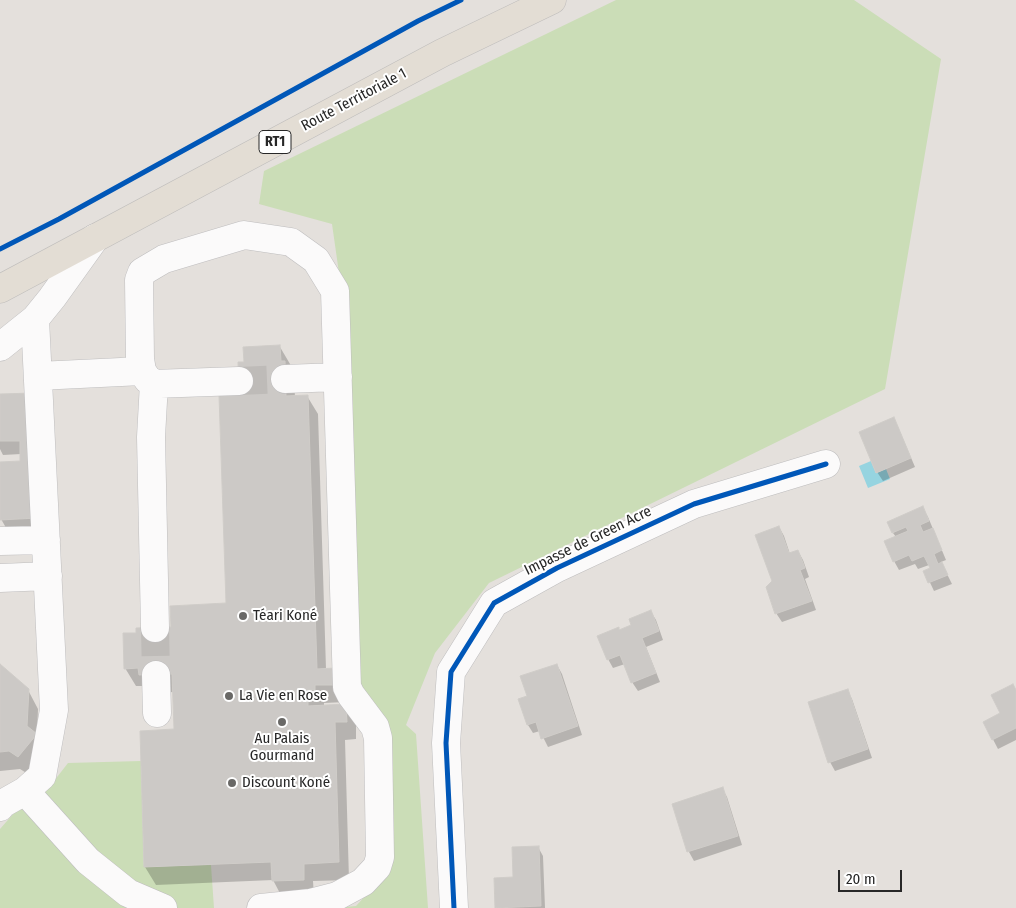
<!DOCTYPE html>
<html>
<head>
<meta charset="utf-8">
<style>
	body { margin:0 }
	#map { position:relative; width:1016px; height:908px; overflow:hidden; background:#e4e0dc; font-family:"Fira Sans Condensed",sans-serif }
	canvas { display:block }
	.scale { position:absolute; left:838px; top:870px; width:64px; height:22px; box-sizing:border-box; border:2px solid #272727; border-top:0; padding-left:6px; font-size:15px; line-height:18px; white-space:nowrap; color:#272727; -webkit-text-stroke:4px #fff; paint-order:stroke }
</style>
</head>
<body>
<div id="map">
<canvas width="1016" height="908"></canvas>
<div class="scale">20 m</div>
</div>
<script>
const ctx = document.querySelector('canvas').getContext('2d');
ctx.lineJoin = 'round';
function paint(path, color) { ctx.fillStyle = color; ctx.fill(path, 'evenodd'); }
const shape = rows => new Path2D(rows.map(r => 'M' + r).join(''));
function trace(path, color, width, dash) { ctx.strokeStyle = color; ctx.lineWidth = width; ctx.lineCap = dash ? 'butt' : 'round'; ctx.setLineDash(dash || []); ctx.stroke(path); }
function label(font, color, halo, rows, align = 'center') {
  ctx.font = font + ' "Fira Sans Condensed",sans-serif'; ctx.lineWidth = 4; ctx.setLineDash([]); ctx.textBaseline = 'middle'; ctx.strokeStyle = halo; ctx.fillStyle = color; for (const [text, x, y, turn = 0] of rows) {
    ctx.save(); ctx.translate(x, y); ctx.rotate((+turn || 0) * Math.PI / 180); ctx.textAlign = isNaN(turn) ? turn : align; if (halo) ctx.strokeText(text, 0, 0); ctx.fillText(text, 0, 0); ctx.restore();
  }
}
const green = shape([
	[616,0,854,0,941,59,885,389,489,583,435,653,406,725,416,734,428,908,334,908,356,906,388,871,383,726,354,686,350,350,332,224,259,204,264,171],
	[141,761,144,867,211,865,214,908,0,908,0,829,14,813,29,805,47,790,68,763]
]);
const water = shape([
	[871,461,876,473,886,469,890,479,868,488,859,466]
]);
const shadow = shape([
	[280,347,290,364,290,373,294,380,295,397,307,396,318,414,326,669,345,702,324,703,324,706,346,706,356,724,356,739,345,740,349,880,313,881,314,897,283,899,273,880,156,885,145,867,141,732,176,730,174,692,150,693,146,686,136,686,125,668,138,634,172,628,228,605,245,363],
	[0,396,41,408,44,531,9,533,1,519,0,463,22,462,21,454,3,455,0,449],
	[893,418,898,427,915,467,883,481,877,472],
	[923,508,928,517,946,560,941,562,952,584,934,591,925,572,931,569,929,565,918,569,915,564,899,570,894,561,896,537,893,533],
	[779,527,784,536,790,554,798,551,803,560,809,577,805,579,816,610,782,622,776,613,774,582],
	[651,612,656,620,663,640,646,647,660,682,638,691,632,682,625,664,613,668,608,659,618,628,620,631,633,626],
	[557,665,562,674,582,735,548,747,540,731,533,733,528,725,529,697],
	[0,666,28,690,38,709,37,736,28,774,20,769,0,771],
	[847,690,852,699,872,758,835,771,830,762],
	[1016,691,1016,740,998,749,984,722,1001,713],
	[722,788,727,797,742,845,694,861,689,852,673,804],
	[538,847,543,856,545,908,497,908,495,879,514,879]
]);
const building = shape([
	[280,345,281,361,285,361,286,396,308,395,317,669,335,668,336,685,315,685,315,690,308,690,308,706,346,704,347,722,335,722,339,862,304,864,304,880,272,881,271,862,144,867,140,731,174,729,172,674,139,675,138,668,124,669,123,633,136,633,136,628,171,627,170,606,226,603,219,395,239,394,238,362,244,362,243,347,280,345],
	[33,393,37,518,0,520,0,462,20,461,20,441,0,441,0,394,33,393],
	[894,417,911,458,876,473,859,432,894,417],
	[923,506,929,521,920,525,923,532,933,528,942,550,934,554,938,564,942,562,948,575,928,583,923,571,930,568,924,556,912,561,909,555,893,562,884,541,908,531,906,527,892,533,887,522,923,506],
	[779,526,789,553,798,550,805,568,800,570,812,601,775,614,766,587,772,581,755,535,779,526],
	[651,610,659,631,642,638,656,673,631,683,620,655,607,660,597,636,619,627,619,630,631,625,629,619,651,610],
	[0,664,29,689,27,726,37,734,18,757,9,751,0,752,0,664],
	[557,664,578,726,541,739,536,722,527,725,518,699,527,696,520,676,557,664],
	[1013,684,1016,690,1016,728,992,740,983,722,1000,713,991,695,1013,684],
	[848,689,868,749,828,763,808,702,848,689],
	[723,787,738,836,687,852,672,804,723,787],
	[539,846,541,906,495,908,494,878,513,877,512,847,539,846]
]);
const minorTunnel = shape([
	[239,381,285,379],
	[155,628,156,675]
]);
const minor = shape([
	[0,347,35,319,52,298,95,238],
	[38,376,142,371],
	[285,379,338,377],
	[153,384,239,381],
	[0,541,46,540],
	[0,578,48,576],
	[155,628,151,437,154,383,148,380,142,371,140,359,139,280,142,272,164,259,244,235,291,242,316,260,335,291,347,687,351,695,375,727,378,738,380,857,377,867,363,882,337,896,310,903,261,908],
	[156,675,157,713],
	[25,791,88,861,128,893,163,908],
	[0,807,2,804,25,791,42,776,54,710,35,319],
	[454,908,446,743,451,672,494,603,557,568,694,504,826,464]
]);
const major = shape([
	[0,289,442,53,552,0]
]);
const cycleway = shape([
	[0,249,59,219,418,21,461,0],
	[454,908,446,743,451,672,494,603,557,568,694,504,826,464]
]);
const markers = [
	[243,616,5,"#696866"],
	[229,696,5,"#696866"],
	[282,722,5,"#696866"],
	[232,783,5,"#696866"]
];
const shields = [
	[275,142,32]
];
const shieldNames = [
	["RT1",275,142]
];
const streetNames = [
	["Route Territoriale 1",354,100,-28],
	["Impasse de Green Acre",588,541,-26]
];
const poiNames = [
	["Téari Koné",253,616],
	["La Vie en Rose",239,696],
	["Au Palais",282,739,"center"],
	["Gourmand",282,756,"center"],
	["Discount Koné",242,783]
];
paint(green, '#cbddb7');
paint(water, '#96d4e0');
paint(shadow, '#0003');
paint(building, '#ccc9c6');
trace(building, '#cfccc8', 1);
trace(minorTunnel, '#bebbb8', 28, [28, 14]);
trace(minor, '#bebdbe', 29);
trace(major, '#bebcbb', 29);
trace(minor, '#fbfafa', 28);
trace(major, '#e3ddd4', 28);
trace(cycleway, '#0057b8', 5);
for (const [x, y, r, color] of markers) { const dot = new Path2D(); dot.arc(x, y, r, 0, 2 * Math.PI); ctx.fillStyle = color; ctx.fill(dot); trace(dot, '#fff', 2); }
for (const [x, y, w] of shields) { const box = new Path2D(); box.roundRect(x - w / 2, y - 11.5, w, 23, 4); ctx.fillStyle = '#fff'; ctx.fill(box); trace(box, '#272727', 1); }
label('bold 14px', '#272727', null, shieldNames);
label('15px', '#272727', '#fff', streetNames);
label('15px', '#272727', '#fff', poiNames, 'left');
</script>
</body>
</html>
